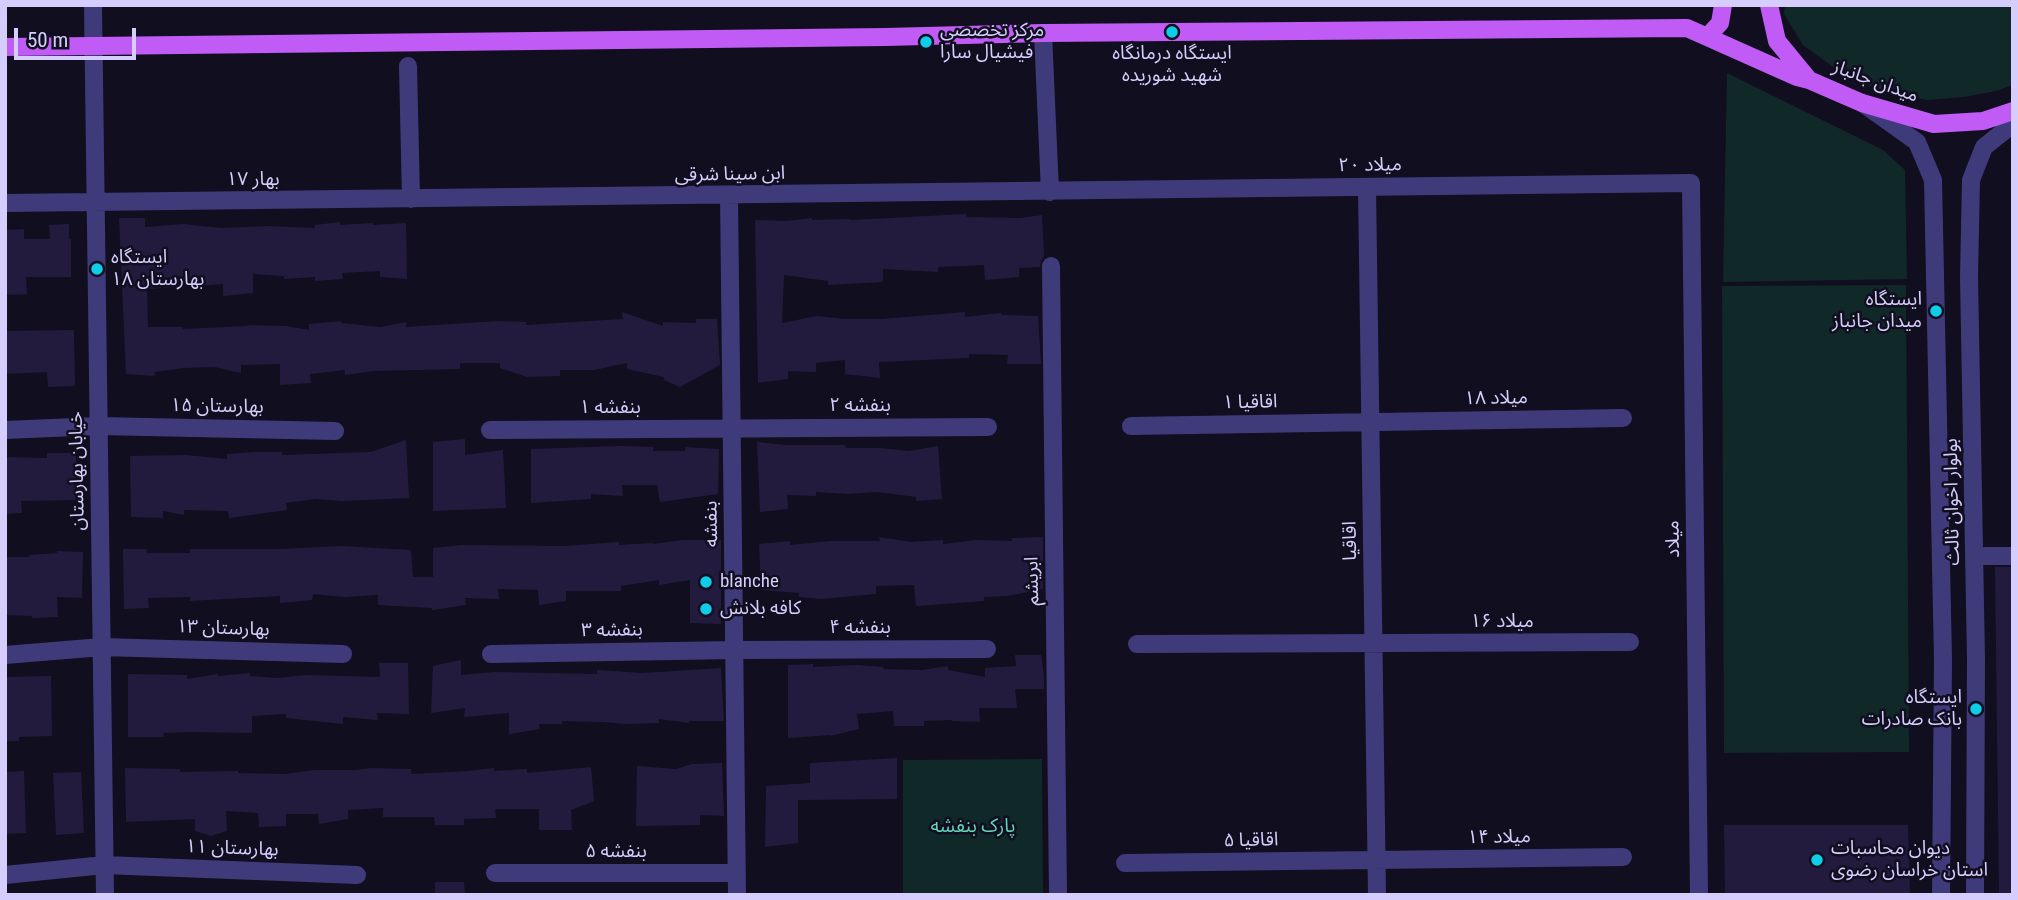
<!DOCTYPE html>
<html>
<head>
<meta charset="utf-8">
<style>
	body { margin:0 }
	#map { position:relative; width:2018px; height:900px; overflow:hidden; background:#110e1f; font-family:"Roboto Condensed",sans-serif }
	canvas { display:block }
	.frame { position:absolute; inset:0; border:7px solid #d5cefc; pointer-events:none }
	.scale { position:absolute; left:14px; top:28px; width:122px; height:32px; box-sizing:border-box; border:4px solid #d5cefc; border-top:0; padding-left:9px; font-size:21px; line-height:24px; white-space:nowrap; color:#d5cefc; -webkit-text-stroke:5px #110e1f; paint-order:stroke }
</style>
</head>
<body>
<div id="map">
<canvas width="2018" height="900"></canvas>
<div class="frame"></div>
<div class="scale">50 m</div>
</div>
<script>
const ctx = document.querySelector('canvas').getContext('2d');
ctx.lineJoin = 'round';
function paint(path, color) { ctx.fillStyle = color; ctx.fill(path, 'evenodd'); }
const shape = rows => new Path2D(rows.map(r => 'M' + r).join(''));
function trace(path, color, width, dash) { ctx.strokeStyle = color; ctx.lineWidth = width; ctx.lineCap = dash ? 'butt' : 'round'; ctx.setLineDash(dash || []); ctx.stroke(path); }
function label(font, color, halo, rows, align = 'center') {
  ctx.font = font + ' "Roboto Condensed","Noto Sans Arabic",sans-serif'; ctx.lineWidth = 5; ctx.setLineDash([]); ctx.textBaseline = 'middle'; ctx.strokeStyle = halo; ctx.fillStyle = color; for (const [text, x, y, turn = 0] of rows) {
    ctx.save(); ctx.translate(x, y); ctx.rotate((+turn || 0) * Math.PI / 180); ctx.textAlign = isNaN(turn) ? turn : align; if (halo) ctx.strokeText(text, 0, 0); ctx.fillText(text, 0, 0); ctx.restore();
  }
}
const green = shape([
	[1785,5,2013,5,2013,85,1996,91,1964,97,1927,100,1885,92,1843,74,1803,45,1784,14],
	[1727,73,1883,150,1905,170,1907,279,1723,282],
	[1906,285,1909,752,1724,753,1722,286],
	[1042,759,1043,895,903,895,903,760]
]);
const building = shape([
	[966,214,967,217,1020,218,1042,215,1044,257,1041,261,1040,267,1019,268,1019,277,985,280,984,265,938,267,938,272,883,269,883,282,828,285,828,281,784,275,782,323,817,316,844,319,882,319,965,312,965,317,1001,313,1001,315,1038,316,1041,364,1007,364,1008,355,969,354,969,358,879,362,880,378,845,374,845,360,816,363,816,372,788,371,788,379,758,383,755,220,786,221,812,218,812,220,850,219,850,220],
	[119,218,145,218,145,227,183,224,221,228,269,226,315,228,315,225,340,222,340,225,373,223,373,225,406,223,407,279,380,277,380,271,342,273,343,279,315,281,315,277,284,279,284,276,253,274,253,293,223,296,223,284,147,289,148,327,183,327,183,329,248,326,247,325,286,326,309,330,309,324,341,321,341,323,380,327,406,322,406,327,499,321,526,322,526,325,623,319,622,312,663,326,663,322,696,323,696,319,717,319,720,365,680,387,664,380,664,377,627,369,627,363,594,370,560,370,560,376,527,377,500,368,500,363,460,363,460,369,373,371,345,375,345,370,310,374,311,383,280,385,280,364,241,365,241,373,215,367,185,368,154,372,155,376,126,374],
	[69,224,69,239,71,239,71,277,26,277,27,294,5,295,5,230,24,229,24,239,50,239,49,225],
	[74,330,75,386,48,387,47,372,5,374,5,331],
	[465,439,465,455,503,450,506,508,433,511,433,442],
	[406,440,409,498,342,501,315,499,286,503,287,510,229,518,228,511,184,510,184,515,163,511,163,518,131,517,130,456,186,455,227,459,227,454,253,452,282,452,282,455,371,452],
	[757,442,786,445,845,445,846,448,880,448,909,451,938,446,942,499,916,501,916,497,878,492,847,494,816,492,816,496,787,495,788,509,760,512],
	[620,446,653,447,653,451,685,451,685,447,719,449,718,494,660,502,657,485,622,485,623,496,591,494,591,499,531,503,531,449],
	[47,453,76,453,77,500,21,501,22,513,5,514,5,457,47,458],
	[879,537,911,542,943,540,943,544,976,540,1012,541,1012,538,1043,537,1043,589,1007,596,984,597,984,601,916,606,914,585,876,586,876,594,820,599,799,597,799,593,761,590,759,544,790,541,790,545,830,541,880,541],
	[683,540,721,540,721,624,690,623,690,580,659,585,659,580,621,586,621,591,566,591,566,601,539,605,538,590,498,589,499,599,465,598,466,605,432,610,432,608,378,605,378,595,344,597,313,594,312,600,280,603,280,596,190,601,190,597,148,598,149,608,124,609,123,549,146,549,147,553,190,553,190,549,281,549,341,546,411,550,413,577,433,577,433,548,462,545,565,546,619,542,619,545,653,543,653,544],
	[57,551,83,552,82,598,57,597,58,617,32,618,32,616,5,615,5,557,29,557,29,555,57,553],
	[1995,567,2013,567,2013,895,1999,895],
	[1015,655,1041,655,1044,675,1044,689,1015,689,1017,708,979,708,980,722,952,721,952,720,924,721,924,726,894,726,893,711,857,714,859,729,830,736,830,735,788,738,788,665,813,664,813,667,858,665,883,667,884,669,922,670,948,666,948,670,985,677,985,668,1016,666],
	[461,660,461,675,495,672,597,674,597,670,642,673,721,668,724,721,689,721,689,723,659,719,659,723,625,724,603,722,562,721,562,724,539,724,540,729,509,734,509,713,464,717,465,708,431,713,433,666],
	[379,663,408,663,409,714,377,713,378,720,343,717,343,724,286,718,286,714,252,716,252,733,190,732,163,733,164,737,128,737,128,674,187,675,187,679,218,674,218,676,250,673,250,676,278,678,307,675,380,677],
	[51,676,52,736,19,737,19,741,5,741,5,677],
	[897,758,897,799,798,800,798,843,765,847,766,786,810,783,810,763],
	[722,763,724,816,700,815,700,825,636,826,637,766,676,769,692,764],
	[591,767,594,801,571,810,572,830,539,830,539,809,495,809,496,818,464,819,464,825,435,825,434,817,383,817,383,808,348,810,348,819,319,824,318,814,286,814,286,826,259,827,258,813,226,811,227,831,211,836,195,831,195,819,126,822,125,768,180,769,180,772,238,771,238,773,284,774,315,770,355,770,371,768,411,769,411,774,468,771,494,768,494,771,527,769,527,773],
	[24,771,26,833,5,834,5,772],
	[81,772,84,833,56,835,53,773],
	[1724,825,1908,825,1910,895,1725,895],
	[435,882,464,882,465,895,435,895]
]);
const minor = shape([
	[93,5,105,895],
	[1043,33,1050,192],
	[408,66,411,199],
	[1865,105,1917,142,1933,180,1943,660,1941,895],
	[1367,187,1377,895],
	[729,196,737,895],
	[5,203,1691,183,1699,895],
	[1051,266,1058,895],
	[1131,426,1623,418],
	[5,430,99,426,335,431],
	[490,430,988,427],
	[1975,556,2013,556],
	[1137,644,1630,642],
	[491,654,734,650,987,649],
	[5,655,102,647,343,654],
	[1125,863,1623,857],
	[495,873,736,873],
	[5,875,104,865,357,875],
	[1975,895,1976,659,1969,277,1971,180,1984,147,2013,124]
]);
const major = shape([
	[1769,5,1777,41,1809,80,1862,103,1934,124,1983,121,2013,111],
	[1708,36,1720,23,1723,5],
	[5,47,886,37,1043,33,1687,28,1797,77,1809,80]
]);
const markers = [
	[1172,32,7,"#0ecde8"],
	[926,42,7,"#0ecde8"],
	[97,269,7,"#0ecde8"],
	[1936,311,7,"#0ecde8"],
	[706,582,7,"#0ecde8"],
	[706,609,7,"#0ecde8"],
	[1976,709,7,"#0ecde8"],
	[1817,860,7,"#0ecde8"]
];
const poiNames = [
	["مرکز تخصصی",940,31],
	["فیشیال سارا",940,53],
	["ایستگاه درمانگاه",1172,54,"center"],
	["شهید شوریده",1172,76,"center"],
	["ایستگاه",111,258],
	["بهارستان ۱۸",111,280],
	["ایستگاه",1922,300,"right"],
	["میدان جانباز",1922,322,"right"],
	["blanche",720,582],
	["کافه بلانش",720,609],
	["ایستگاه",1962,698,"right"],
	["بانک صادرات",1962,720,"right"],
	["دیوان محاسبات",1831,849],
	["استان خراسان رضوی",1831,871]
];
const streetNames = [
	["میدان جانباز",1875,82,20],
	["میلاد ۲۰",1370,166,-1],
	["ابن سینا شرقی",730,175,-1],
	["بهار ۱۷",253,180],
	["میلاد ۱۸",1496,399,-1],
	["اقاقیا ۱",1250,403,-1],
	["بنفشه ۲",860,406],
	["بهارستان ۱۵",217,407,1],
	["بنفشه ۱",610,408],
	["خیابان بهارستان",78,471,-91],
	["بولوار اخوان ثالث",1953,502,-91],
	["بنفشه",712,524,-91],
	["میلاد",1674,539,-91],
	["اقاقیا",1351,541,-91],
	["ابریشم",1033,581,-91],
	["میلاد ۱۶",1502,622],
	["بنفشه ۴",860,628],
	["بهارستان ۱۳",223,629,2],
	["بنفشه ۳",612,631,-1],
	["میلاد ۱۴",1499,838,-1],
	["اقاقیا ۵",1251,841,-1],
	["بهارستان ۱۱",232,849,2],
	["بنفشه ۵",616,852]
];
const parkNames = [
	["پارک بنفشه",973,827]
];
paint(green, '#112828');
paint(building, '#231b3e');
trace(minor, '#3f3b7b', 18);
trace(major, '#c05cf5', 18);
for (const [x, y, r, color] of markers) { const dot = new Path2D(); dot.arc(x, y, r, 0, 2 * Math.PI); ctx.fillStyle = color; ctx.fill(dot); trace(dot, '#110e1f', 2.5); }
label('19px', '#d5cefc', '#110e1f', poiNames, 'left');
label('19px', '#d5cefc', '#110e1f', streetNames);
label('19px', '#5fd7bc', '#110e1f', parkNames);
</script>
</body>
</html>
